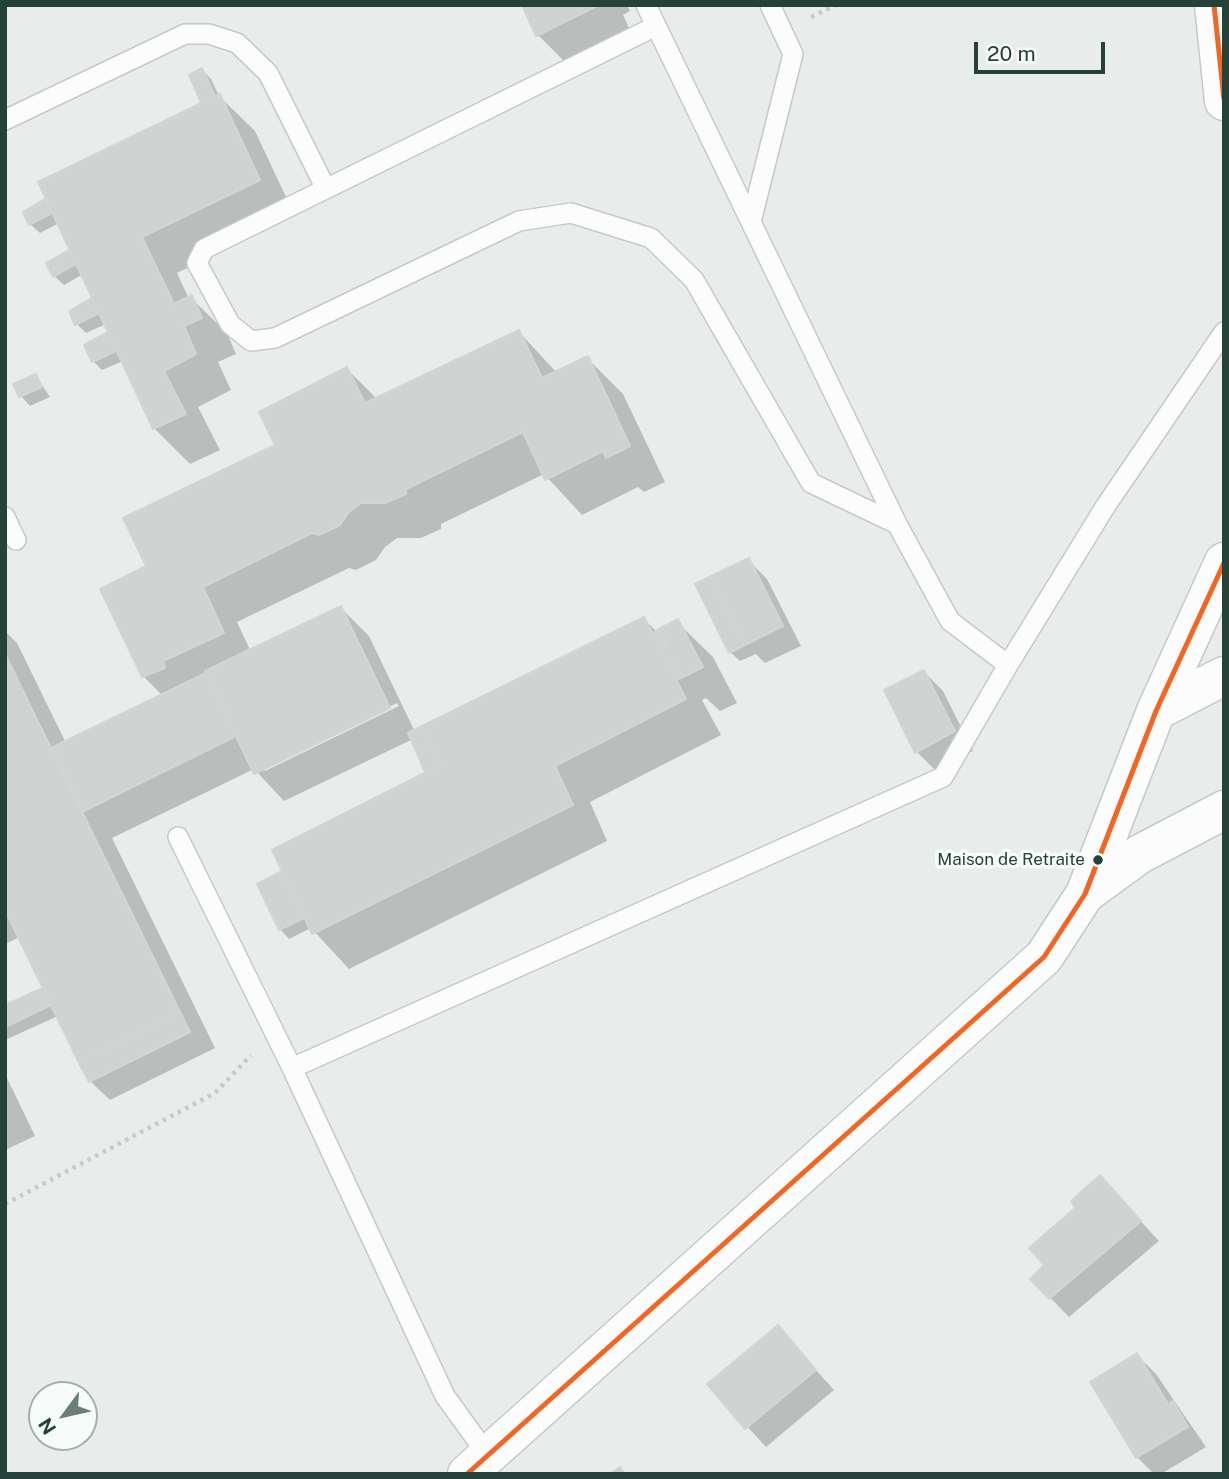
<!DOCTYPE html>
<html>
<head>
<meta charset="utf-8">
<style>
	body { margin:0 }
	#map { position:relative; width:1229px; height:1479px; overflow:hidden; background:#e8edeb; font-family:"Public Sans",sans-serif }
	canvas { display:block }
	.frame { position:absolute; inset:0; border:7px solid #24423a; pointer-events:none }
	.north { position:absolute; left:28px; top:1381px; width:70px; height:70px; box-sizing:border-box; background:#f7fbf9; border:2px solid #a3b1ad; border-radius:50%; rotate:237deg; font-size:19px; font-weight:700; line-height:28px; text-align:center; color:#24423a }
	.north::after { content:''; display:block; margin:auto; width:24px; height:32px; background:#697e78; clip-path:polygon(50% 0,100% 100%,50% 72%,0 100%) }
	.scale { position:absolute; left:974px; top:42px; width:131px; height:32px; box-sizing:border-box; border:4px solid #24423a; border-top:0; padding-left:9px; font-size:21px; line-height:24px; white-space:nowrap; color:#24423a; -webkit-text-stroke:5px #f7fbf9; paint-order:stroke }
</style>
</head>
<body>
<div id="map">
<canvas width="1229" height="1479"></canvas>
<div class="frame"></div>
<div class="north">N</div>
<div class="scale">20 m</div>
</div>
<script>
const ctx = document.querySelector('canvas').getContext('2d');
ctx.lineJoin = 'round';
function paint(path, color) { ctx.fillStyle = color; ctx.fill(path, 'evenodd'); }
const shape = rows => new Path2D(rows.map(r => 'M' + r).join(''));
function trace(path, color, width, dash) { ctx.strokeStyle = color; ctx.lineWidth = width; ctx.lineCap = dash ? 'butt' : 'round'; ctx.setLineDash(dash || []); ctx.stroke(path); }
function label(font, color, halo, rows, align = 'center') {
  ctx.font = font + ' "Public Sans",sans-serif'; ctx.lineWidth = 7; ctx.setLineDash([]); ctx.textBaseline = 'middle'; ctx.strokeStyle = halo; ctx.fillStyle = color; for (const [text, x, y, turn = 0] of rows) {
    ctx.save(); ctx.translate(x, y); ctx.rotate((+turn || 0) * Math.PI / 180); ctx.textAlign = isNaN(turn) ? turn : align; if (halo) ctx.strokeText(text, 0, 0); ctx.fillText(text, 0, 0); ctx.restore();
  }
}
const shadow = shape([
	[524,5,627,5,630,11,623,15,635,41,574,71,538,35],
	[202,70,211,79,219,96,255,131,295,216,177,273,189,299,191,298,227,333,236,354,218,362,231,390,198,407,220,450,190,464,154,428,123,361,102,370,93,361,110,333,106,324,86,333,77,324,92,300,97,306,83,274,64,285,54,276,69,252,75,258,59,223,40,233,30,224,45,201,51,206,205,103,191,75],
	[519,332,557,373,587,358,623,394,665,482,644,492,638,487,582,515,544,474,441,524,441,529,421,538,397,538,385,547,376,560,356,570,349,568,237,622,251,652,341,608,369,636,415,732,644,619,657,632,677,622,713,657,737,703,720,711,706,698,702,700,721,735,590,802,607,841,349,969,311,928,289,939,280,929,281,873,287,878,429,773,413,739,284,801,254,769,112,838,215,1048,110,1100,90,1081,58,1016,5,1040,5,1007,48,995,20,937,5,944,5,631,17,643,66,743,163,696,143,676,148,567,277,446,347,369,377,399],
	[397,703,399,706,265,771,265,767],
	[36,376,50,397,30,406,21,396],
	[748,560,767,579,801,646,765,663,756,654,740,661,730,652],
	[924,672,943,691,973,751,936,771,917,752],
	[5,1074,35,1136,5,1150],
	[1100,1177,1159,1241,1069,1317,1032,1279,1047,1265,1078,1208],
	[778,1328,834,1390,766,1447,709,1385],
	[1137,1355,1156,1374,1206,1447,1161,1474,1154,1474,1137,1457,1093,1382]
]);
const building = shape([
	[522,5,599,5,536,36,522,5],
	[202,68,215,96,201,102,189,75,202,68],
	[220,94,260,180,142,237,174,304,192,295,202,318,184,326,196,354,164,371,186,414,153,429,38,182,220,94],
	[45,199,52,213,29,225,23,212,45,199],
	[69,250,76,264,53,277,46,263,69,250],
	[92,298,99,313,75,325,69,311,92,298],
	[519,330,542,378,588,356,630,446,606,458,603,451,545,480,523,432,406,489,406,494,385,503,361,503,349,512,340,525,319,535,312,533,203,587,224,633,163,661,165,668,142,677,100,589,146,566,123,518,275,445,259,412,347,367,365,403,519,330],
	[108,332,116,351,92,362,84,345,108,332],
	[36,374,42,387,19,397,13,384,36,374],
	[749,558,783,626,745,645,711,576,749,558],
	[711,576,745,645,729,653,695,584,711,576],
	[341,606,390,708,254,774,205,671,341,606],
	[644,617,661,649,667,645,659,629,678,619,703,667,683,677,674,661,668,664,686,699,555,766,573,805,312,934,272,850,440,765,422,726,644,617],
	[659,629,667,645,661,649,653,633,659,629],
	[5,654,180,1012,78,1061,5,910,5,654],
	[674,661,683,677,676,680,668,664,674,661],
	[924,670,955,731,915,753,884,690,924,670],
	[206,673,236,736,84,811,51,748,206,673],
	[422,726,440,765,425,772,408,733,422,726],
	[282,871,304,918,279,930,257,884,282,871],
	[43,988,51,1005,5,1027,5,1005,43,988],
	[180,1012,190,1032,89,1082,78,1061,180,1012],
	[1100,1175,1141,1221,1049,1299,1030,1279,1044,1265,1029,1248,1075,1208,1071,1201,1100,1175],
	[778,1325,816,1370,745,1429,707,1384,778,1325],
	[1137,1353,1168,1404,1173,1401,1188,1427,1136,1458,1090,1382,1137,1353],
	[620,1467,625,1474,610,1474,620,1467]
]);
const path = shape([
	[811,17,836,5],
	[5,1204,215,1093,251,1055]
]);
const service = shape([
	[646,5,897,524,950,621,1008,665,1105,507,1224,332],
	[656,26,204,249,197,263,230,324,251,341,275,338,519,221,571,213,651,238,694,280,811,483,897,524],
	[5,120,185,34,209,34,237,43,268,73,326,189],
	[751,222,793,54,770,5],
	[5,517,16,540],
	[178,837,292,1068,943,777,1008,665],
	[292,1068,445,1396,489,1457]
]);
const secondary = shape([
	[1214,5,1224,101],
	[1156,711,1224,676],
	[1085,894,1140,854,1224,810],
	[467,1474,1044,957,1085,894,1156,711,1224,562]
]);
const bus1 = shape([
	[1214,5,1224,99],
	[467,1474,1044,957,1085,894,1156,711,1224,563]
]);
const markers = [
	[1098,860,6,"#24423a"]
];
const busNames = [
	["Maison de Retraite",1085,860]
];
paint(shadow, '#0003');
paint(building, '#cfd4d2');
trace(building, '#d1d6d4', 2);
trace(service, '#c5cac8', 22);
trace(secondary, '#c3cbc8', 41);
trace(path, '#c3ccca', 4.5, [3.5, 5]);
trace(service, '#fcfcfc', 19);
trace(secondary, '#fcfcfc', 38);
trace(bus1, '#f26522', 5);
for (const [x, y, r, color] of markers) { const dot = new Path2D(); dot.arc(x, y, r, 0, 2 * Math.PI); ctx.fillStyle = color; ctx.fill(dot); trace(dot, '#f7fbf9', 2.5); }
label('17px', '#24423a', '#f7fbf9', busNames, 'right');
</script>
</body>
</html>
